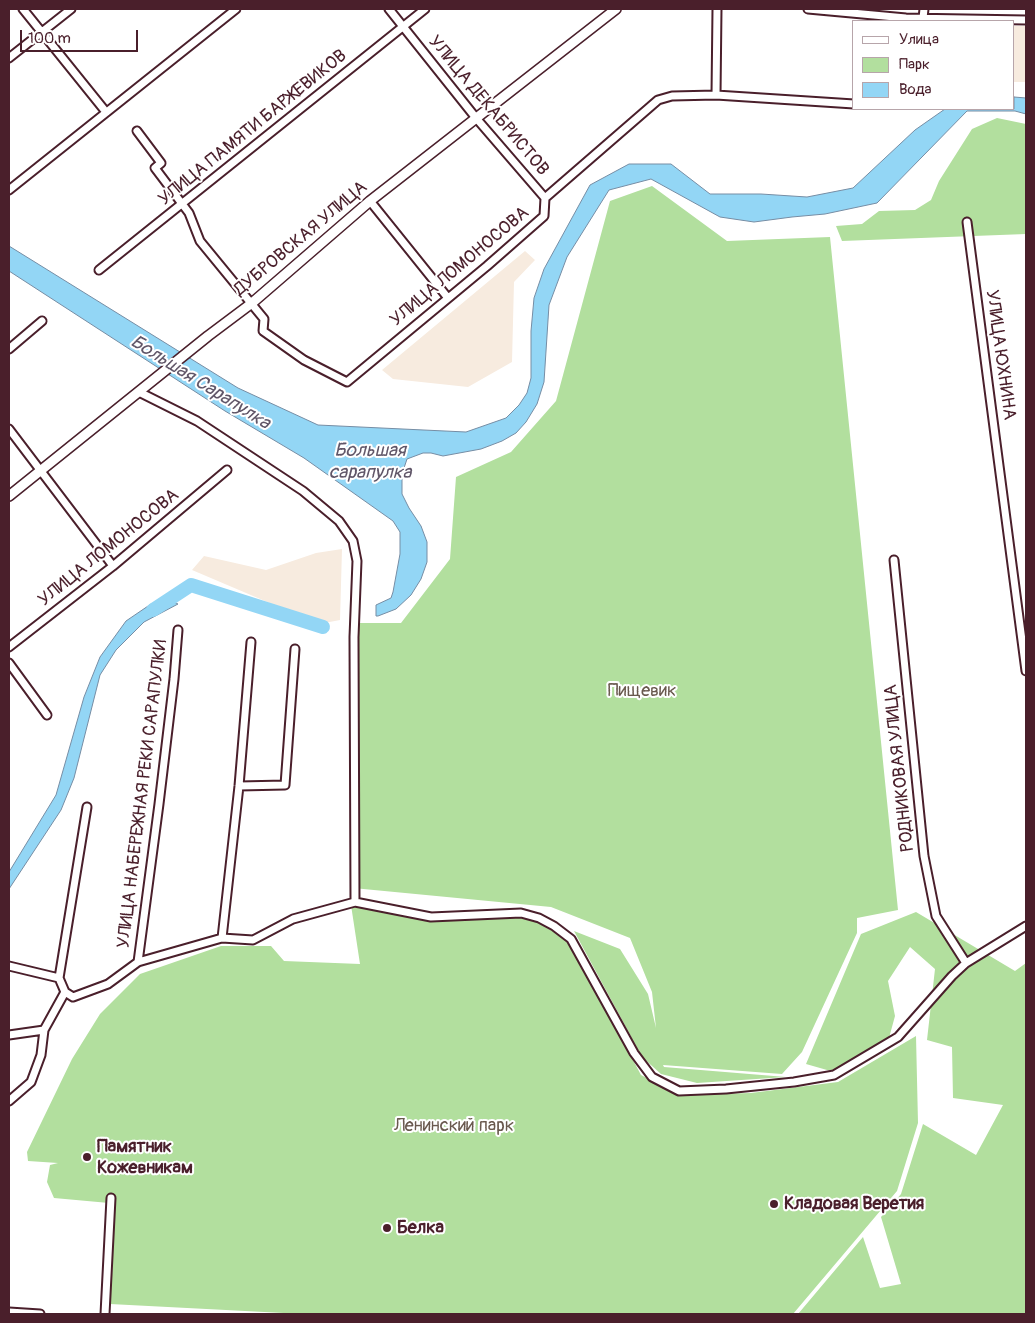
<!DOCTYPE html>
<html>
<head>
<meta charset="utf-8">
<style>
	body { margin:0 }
	#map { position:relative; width:1035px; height:1323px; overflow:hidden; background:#fff; font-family:Pangolin,sans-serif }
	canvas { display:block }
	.frame { position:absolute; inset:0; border:10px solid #4a1f2b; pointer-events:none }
	.legend { position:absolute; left:852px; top:20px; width:162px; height:90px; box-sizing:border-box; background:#fff; border:1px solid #b7a5aa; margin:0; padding:6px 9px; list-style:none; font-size:15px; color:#4a1f2b }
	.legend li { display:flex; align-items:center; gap:10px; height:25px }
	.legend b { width:25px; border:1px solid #b7a5aa }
	.scale { position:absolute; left:20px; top:30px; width:118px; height:22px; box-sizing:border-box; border:2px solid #4a1f2b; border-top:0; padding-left:6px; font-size:15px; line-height:18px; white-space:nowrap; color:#4a1f2b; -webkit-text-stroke:4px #fff; paint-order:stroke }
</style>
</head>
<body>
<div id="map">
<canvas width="1035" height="1323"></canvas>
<div class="frame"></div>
<ul class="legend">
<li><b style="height:6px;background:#fff"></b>Улица</li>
<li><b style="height:14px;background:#b2df9e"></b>Парк</li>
<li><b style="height:14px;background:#93d6f5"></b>Вода</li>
</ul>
<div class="scale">100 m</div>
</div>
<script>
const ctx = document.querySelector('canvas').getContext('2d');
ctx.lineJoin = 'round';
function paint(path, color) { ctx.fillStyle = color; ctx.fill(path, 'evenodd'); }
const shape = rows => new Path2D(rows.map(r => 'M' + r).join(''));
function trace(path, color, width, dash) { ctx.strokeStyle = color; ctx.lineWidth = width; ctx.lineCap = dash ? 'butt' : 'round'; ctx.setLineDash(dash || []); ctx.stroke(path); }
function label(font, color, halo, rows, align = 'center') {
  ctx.font = font + ' Pangolin,sans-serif'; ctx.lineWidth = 4; ctx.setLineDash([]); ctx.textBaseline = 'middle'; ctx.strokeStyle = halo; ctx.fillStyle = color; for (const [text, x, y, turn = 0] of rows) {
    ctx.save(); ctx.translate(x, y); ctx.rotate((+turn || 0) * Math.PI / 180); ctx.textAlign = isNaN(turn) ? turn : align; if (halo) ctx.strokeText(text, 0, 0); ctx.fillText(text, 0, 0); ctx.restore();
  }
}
const built = shape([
	[1014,26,1026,26,1026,82,1014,82],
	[525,251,535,260,514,282,512,362,468,387,393,379,382,370],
	[342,549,340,620,319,624,192,570,204,556,266,570,316,553]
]);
const green = shape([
	[997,118,1026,124,1026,234,842,241,836,226,862,224,879,211,915,210,931,200,939,181,972,129],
	[652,186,727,241,830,237,898,910,857,918,857,933,802,1052,782,1074,663,1065,664,1067,786,1077,697,1083,661,1074,642,1057,574,931,620,949,648,994,656,1028,652,992,630,938,551,907,353,888,359,623,401,623,450,559,456,477,511,452,556,401,610,201],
	[351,905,419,917,517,912,568,939,641,1075,679,1095,751,1093,838,1082,916,1036,918,1123,897,1191,793,1314,303,1314,110,1304,113,1260,107,1234,109,1203,54,1198,47,1182,50,1165,58,1163,28,1161,27,1152,72,1059,100,1014,140,974,221,946,271,946,284,961,360,964],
	[916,912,1015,971,1026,963,1026,1314,798,1314,863,1237,880,1288,901,1284,881,1217,901,1194,923,1124,976,1155,1003,1105,953,1098,952,1047,927,1040,935,969,910,947,888,981,895,1016,889,1038,834,1072,806,1064,861,934]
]);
const water = shape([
	[1014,97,1026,98,1026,114,1015,111,967,111,877,203,825,214,792,217,754,222,720,217,651,179,609,190,567,257,549,305,544,382,537,404,526,422,516,433,502,441,481,449,443,456,431,453,423,453,407,459,402,474,402,494,409,508,421,526,427,542,427,562,421,579,411,595,396,609,378,616,376,616,376,605,391,598,393,592,400,554,400,532,393,521,304,458,225,411,9,271,9,246,238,388,318,425,466,432,506,418,519,405,527,393,531,378,531,331,534,298,544,269,590,185,629,164,671,164,710,194,761,194,807,197,853,188,915,130,945,109,1014,109,1014,97],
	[169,600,178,604,144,622,116,650,100,675,74,778,61,810,9,889,9,872,56,795,84,697,100,657,126,621,151,604,169,600]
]);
const river = shape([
	[153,610,191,585,323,627]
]);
const minor = shape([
	[23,9,106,112],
	[389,9,476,118,545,198],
	[808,9,906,18,1026,20],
	[923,18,924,9],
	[9,58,71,9],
	[716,95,717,9],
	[137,131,161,163,155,168,189,213,200,241,264,319,263,331,304,360,347,382,487,266,544,216,545,198,658,100,672,96,716,95,854,104],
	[9,190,236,9],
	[370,201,448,298],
	[967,222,1026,671],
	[99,270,425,9],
	[9,349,42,321],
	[139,392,197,421,303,491,339,521,353,541,357,561,354,637,355,902],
	[9,429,113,566],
	[894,560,924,856,936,916,966,963],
	[9,647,113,566,227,470],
	[9,663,47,715],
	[239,786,285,785,295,649],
	[222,938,239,786,251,642],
	[138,962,159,804,174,679,178,630],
	[9,966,59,978,65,992,73,997,108,984,138,962,222,938,253,940,293,919,355,902,431,917,521,913,539,918,554,926,571,939,634,1053,652,1077,679,1091,726,1089,794,1082,834,1075,898,1037,952,976,966,963,1026,926],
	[59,978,87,807],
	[44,1030,65,992],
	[9,1035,44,1030,41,1055,31,1082,9,1101],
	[9,1312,40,1314],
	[105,1314,111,1198]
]);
const tertiary = shape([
	[9,496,208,336,252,303,370,201,616,9]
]);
const markers = [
	[87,1157,5,"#4a1f2b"],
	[774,1204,5,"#4a1f2b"],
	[387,1228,5,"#4a1f2b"]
];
const streetNames = [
	["УЛИЦА ДЕКАБРИСТОВ",488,106,50],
	["УЛИЦА ПАМЯТИ БАРЖЕВИКОВ",253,128,-39],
	["ДУБРОВСКАЯ УЛИЦА",301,239,-40],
	["УЛИЦА ЛОМОНОСОВА",460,267,-40],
	["УЛИЦА ЮХНИНА",1000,355,82],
	["УЛИЦА ЛОМОНОСОВА",109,548,-39],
	["РОДНИКОВАЯ УЛИЦА",900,768,-96],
	["УЛИЦА НАБЕРЕЖНАЯ РЕКИ САРАПУЛКИ",143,794,-83]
];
const parkNames = [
	["Пищевик",642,691],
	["Ленинский парк",454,1126]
];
const poiNames = [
	["Памятник",97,1147],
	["Кожевникам",97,1168],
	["Кладовая Веретия",784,1204],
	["Белка",397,1228]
];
const waterNames = [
	["Большая Сарапулка",200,383,32],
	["Большая",370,451],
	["сарапулка",370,473]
];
paint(built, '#f7ebdf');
paint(green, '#b2df9e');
paint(water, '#93d6f5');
trace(water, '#768da4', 1);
trace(river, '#93d6f5', 14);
trace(minor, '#4a1f2b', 11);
trace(tertiary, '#4a1f2b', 12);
trace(minor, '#fff', 7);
trace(tertiary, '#fff', 9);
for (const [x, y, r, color] of markers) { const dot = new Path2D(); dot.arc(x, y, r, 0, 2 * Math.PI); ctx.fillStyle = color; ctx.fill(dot); trace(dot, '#fff', 2); }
label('18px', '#4a1f2b', '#fff', streetNames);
label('18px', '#69594e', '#fff', parkNames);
label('bold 18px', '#4a1f2b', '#fff', poiNames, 'left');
label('italic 19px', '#605668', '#fff', waterNames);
</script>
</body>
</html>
